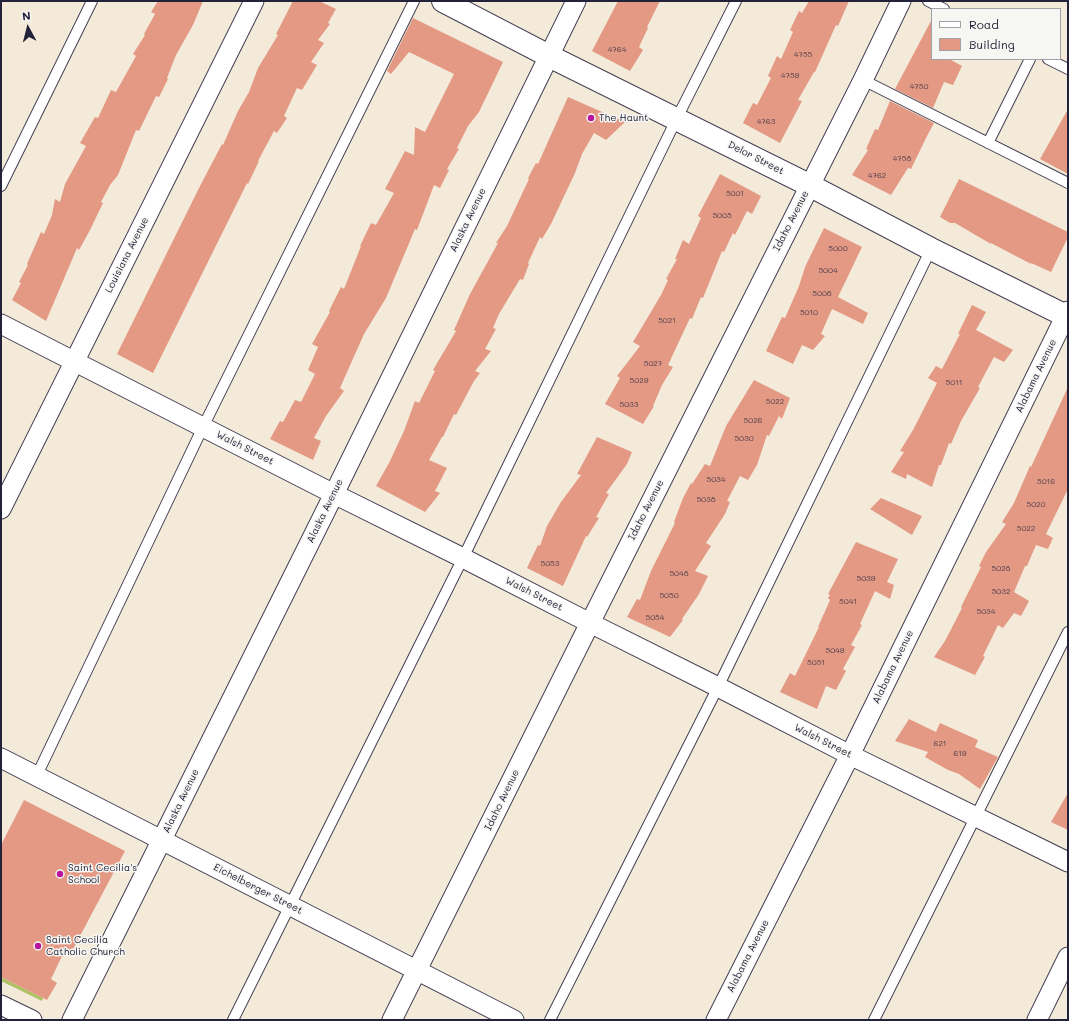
<!DOCTYPE html>
<html>
<head>
<meta charset="utf-8">
<style>
	body { margin:0 }
	#map { position:relative; width:1069px; height:1021px; overflow:hidden; background:#f4ead9; font-family:Mali,sans-serif }
	canvas { display:block }
	.frame { position:absolute; inset:0; border:2px solid #22223b; pointer-events:none }
	.legend { position:absolute; left:931px; top:8px; width:130px; height:52px; box-sizing:border-box; background:#f6f6f2; border:1px solid #a1a1a9; margin:0; padding:5px 7px; list-style:none; font-size:12px; color:#22223b }
	.legend li { display:flex; align-items:center; gap:8px; height:20px }
	.legend b { width:20px; border:1px solid #a1a1a9 }
	.north { position:absolute; left:8px; top:8px; width:40px; height:40px; -webkit-text-stroke:3px #f6f6f2; paint-order:stroke; rotate:353deg; font-size:11px; font-weight:700; line-height:16px; text-align:center; color:#22223b }
	.north::after { content:''; display:block; margin:auto; width:14px; height:18px; background:#22223b; clip-path:polygon(50% 0,100% 100%,50% 72%,0 100%) }
</style>
</head>
<body>
<div id="map">
<canvas width="1069" height="1021"></canvas>
<div class="frame"></div>
<ul class="legend">
<li><b style="height:5px;background:#fff"></b>Road</li>
<li><b style="height:11px;background:#e39984"></b>Building</li>
</ul>
<div class="north">N</div>
</div>
<script>
const ctx = document.querySelector('canvas').getContext('2d');
ctx.lineJoin = 'round';
function paint(path, color) { ctx.fillStyle = color; ctx.fill(path, 'evenodd'); }
const shape = rows => new Path2D(rows.map(r => 'M' + r).join(''));
function trace(path, color, width, dash) { ctx.strokeStyle = color; ctx.lineWidth = width; ctx.lineCap = dash ? 'butt' : 'round'; ctx.setLineDash(dash || []); ctx.stroke(path); }
function label(font, color, halo, rows, align = 'center') {
  ctx.font = font + ' Mali,sans-serif'; ctx.lineWidth = 3; ctx.setLineDash([]); ctx.textBaseline = 'middle'; ctx.strokeStyle = halo; ctx.fillStyle = color; for (const [text, x, y, turn = 0] of rows) {
    ctx.save(); ctx.translate(x, y); ctx.rotate((+turn || 0) * Math.PI / 180); ctx.textAlign = isNaN(turn) ? turn : align; if (halo) ctx.strokeText(text, 0, 0); ctx.fillText(text, 0, 0); ctx.restore();
  }
}
const green = shape([
	[1,977,43,998,42,1001,1,981]
]);
const building = shape([
	[158,1,203,1,193,25,176,55,167,78,168,79,159,97,156,96,139,131,136,130,118,175,110,185,101,202,103,203,90,230,79,250,77,248,46,321,12,300,21,283,19,282,28,265,27,264,41,232,44,234,52,215,55,199,60,202,65,184,86,146,80,143,95,117,98,118,111,90,116,92,136,56,133,54,145,35,144,34,155,14,151,12],
	[293,1,319,1,336,9,328,23,330,24,318,40,324,43,311,62,317,65,302,90,297,88,284,116,287,118,277,133,274,131,258,161,259,161,248,184,247,183,153,373,117,354,199,188,222,144,223,145,238,111,249,92,258,68,278,35,276,34],
	[618,1,660,1,647,27,648,28,639,47,643,50,630,71,592,51],
	[809,1,849,1,838,26,836,25,815,72,814,72,798,100,802,101,780,143,743,123,753,103,757,105,771,78,768,76,777,56,781,59,793,32,790,30,799,11,802,13],
	[413,18,503,62,479,112,468,126,457,148,459,149,447,169,449,170,440,188,434,185,417,230,415,229,386,298,364,334,340,388,344,391,326,416,314,438,321,441,313,460,270,439,280,421,283,422,295,400,301,402,315,374,308,370,318,347,312,344,330,312,329,311,341,287,344,289,361,246,360,246,371,223,376,225,394,193,385,189,405,151,414,155,415,127,425,132,454,74,409,52,391,74,387,71],
	[932,19,932,59,949,59,962,66,953,85,944,82,933,108,895,89],
	[568,97,625,122,606,140,594,133,582,154,575,173,551,224,542,239,540,237,528,263,529,264,523,280,520,279,499,314,493,328,496,329,485,349,491,351,475,371,480,373,474,381,456,415,454,414,443,437,442,437,429,460,447,468,435,491,440,493,425,512,376,486,389,463,404,431,415,401,419,403,435,371,433,370,456,331,454,330,470,294,498,243,496,243,507,226,529,179,528,178,536,163,538,164],
	[890,101,934,123,927,136,911,169,908,168,891,195,852,175,868,150,866,149,875,129,878,130],
	[1068,109,1068,174,1040,159],
	[720,174,761,196,752,214,747,211,735,235,733,233,724,252,722,251,703,298,701,297,692,319,690,318,668,365,673,367,662,385,653,406,654,406,643,424,605,404,620,378,617,376,640,346,633,342,661,295,668,280,666,279,677,259,675,259,683,240,689,244,701,218,698,216],
	[959,179,1068,232,1068,237,1051,272,1031,263,1031,264,991,243,991,244,955,223,950,223,940,217],
	[824,228,862,247,838,297,868,313,863,324,832,309,821,334,825,336,813,350,802,345,793,364,766,351,782,317,785,318,799,286,805,267],
	[972,305,986,312,976,330,1013,350,1004,362,994,357,978,387,980,388,961,421,951,444,949,443,941,465,939,465,932,487,907,474,906,479,891,472,904,452,900,451,913,430,937,383,928,378,936,366,942,369,960,334,958,334],
	[754,380,790,398,782,419,779,416,769,436,767,435,757,465,748,480,740,476,727,501,730,502,725,514,706,543,711,546,695,571,708,576,699,594,682,619,683,620,670,637,627,617,637,599,640,600,651,571,675,523,674,522,683,498,691,483,692,484,705,464,710,466,726,426],
	[1068,387,1068,489,1046,534,1053,538,1048,549,1036,545,1027,566,1025,566,1014,592,1029,601,1021,616,1014,613,1003,628,998,625,983,656,985,657,975,675,934,657,945,641,962,608,961,607,981,567,979,566,986,552,1006,524,1002,522,1014,503,1030,466,1031,467],
	[597,437,632,452,627,464,606,493,609,494,596,517,599,518,587,537,586,536,563,586,527,568,538,545,540,546,547,526,561,502,581,475,577,474],
	[881,498,922,516,912,535,870,509],
	[856,542,898,559,887,582,894,585,890,599,875,591,860,624,862,625,851,645,855,647,843,669,846,671,836,690,826,686,817,709,780,692,790,673,795,676,819,627,818,627,830,600,828,598,830,595,828,594],
	[909,719,936,732,940,723,978,740,975,747,998,757,980,789,959,774,948,770,925,757,928,752,895,741],
	[1068,793,1068,830,1051,822],
	[24,800,125,851,70,955,64,952,51,979,57,983,47,1000,1,977,1,845]
]);
const service = shape([
	[928,1,944,9],
	[1048,59,1068,69],
	[863,80,1068,183],
	[988,143,1030,59],
	[1,186,92,1],
	[37,775,203,427,414,1],
	[233,1020,463,558,677,118,736,1],
	[550,1020,718,687,931,249],
	[874,1020,1068,632]
]);
const minor = shape([
	[1,324,334,494,463,558,590,623,718,687,850,755,1068,862],
	[1,509,254,1],
	[1,758,514,1020],
	[1,1005,32,1020],
	[72,1020,334,494,576,1],
	[392,1020,590,623,863,80,901,1],
	[716,1020,850,755,1068,311],
	[1037,1020,1068,957]
]);
const tertiary = shape([
	[443,1,549,56,809,185,931,249,1068,317]
]);
const markers = [
	[591,118,4,"#b5179e"],
	[60,874,4,"#b5179e"],
	[38,946,4,"#b5179e"]
];
const numberNames = [
	["4764",617,50],
	["4755",803,55],
	["4759",790,76],
	["4750",919,87],
	["4763",766,122],
	["4758",902,159],
	["4762",877,176],
	["5001",735,194],
	["5005",722,216],
	["5000",838,249],
	["5004",828,271],
	["5008",822,294],
	["5010",809,313],
	["5021",667,321],
	["5027",653,364],
	["5029",639,381],
	["5011",954,383],
	["5022",775,402],
	["5033",629,405],
	["5026",753,421],
	["5030",744,439],
	["5034",716,480],
	["5016",1046,482],
	["5038",706,500],
	["5020",1036,505],
	["5022",1026,529],
	["5053",550,564],
	["5028",1001,569],
	["5048",679,574],
	["5039",866,579],
	["5032",1001,592],
	["5050",669,596],
	["5041",848,602],
	["5034",986,612],
	["5054",655,618],
	["5049",835,651],
	["5051",816,663],
	["621",940,744],
	["619",960,754]
];
const poiNames = [
	["The Haunt",599,118],
	["Saint Cecilia's",68,868],
	["School",68,880],
	["Saint Cecilia",46,940],
	["Catholic Church",46,952]
];
const streetNames = [
	["Delor Street",756,158,27],
	["Alaska Avenue",468,220,-64],
	["Idaho Avenue",791,221,-63],
	["Louisiana Avenue",127,255,-63],
	["Alabama Avenue",1036,376,-64],
	["Walsh Street",245,448,27],
	["Idaho Avenue",646,510,-63],
	["Alaska Avenue",325,511,-64],
	["Walsh Street",534,594,27],
	["Alabama Avenue",893,667,-64],
	["Walsh Street",823,741,27],
	["Idaho Avenue",502,800,-64],
	["Alaska Avenue",181,801,-64],
	["Eichelberger Street",258,889,27],
	["Alabama Avenue",748,956,-63]
];
paint(green, '#aec165');
paint(building, '#e39984');
trace(service, '#424053', 12);
trace(minor, '#424053', 21);
trace(tertiary, '#424053', 24);
trace(service, '#fff', 10);
trace(minor, '#fff', 19);
trace(tertiary, '#fff', 22);
for (const [x, y, r, color] of markers) { const dot = new Path2D(); dot.arc(x, y, r, 0, 2 * Math.PI); ctx.fillStyle = color; ctx.fill(dot); trace(dot, '#f6f6f2', 1.5); }
label('8px', '#52404d', null, numberNames);
label('10px', '#22223b', '#f6f6f2', poiNames, 'left');
label('10px', '#22223b', '#f6f6f2', streetNames);
</script>
</body>
</html>
